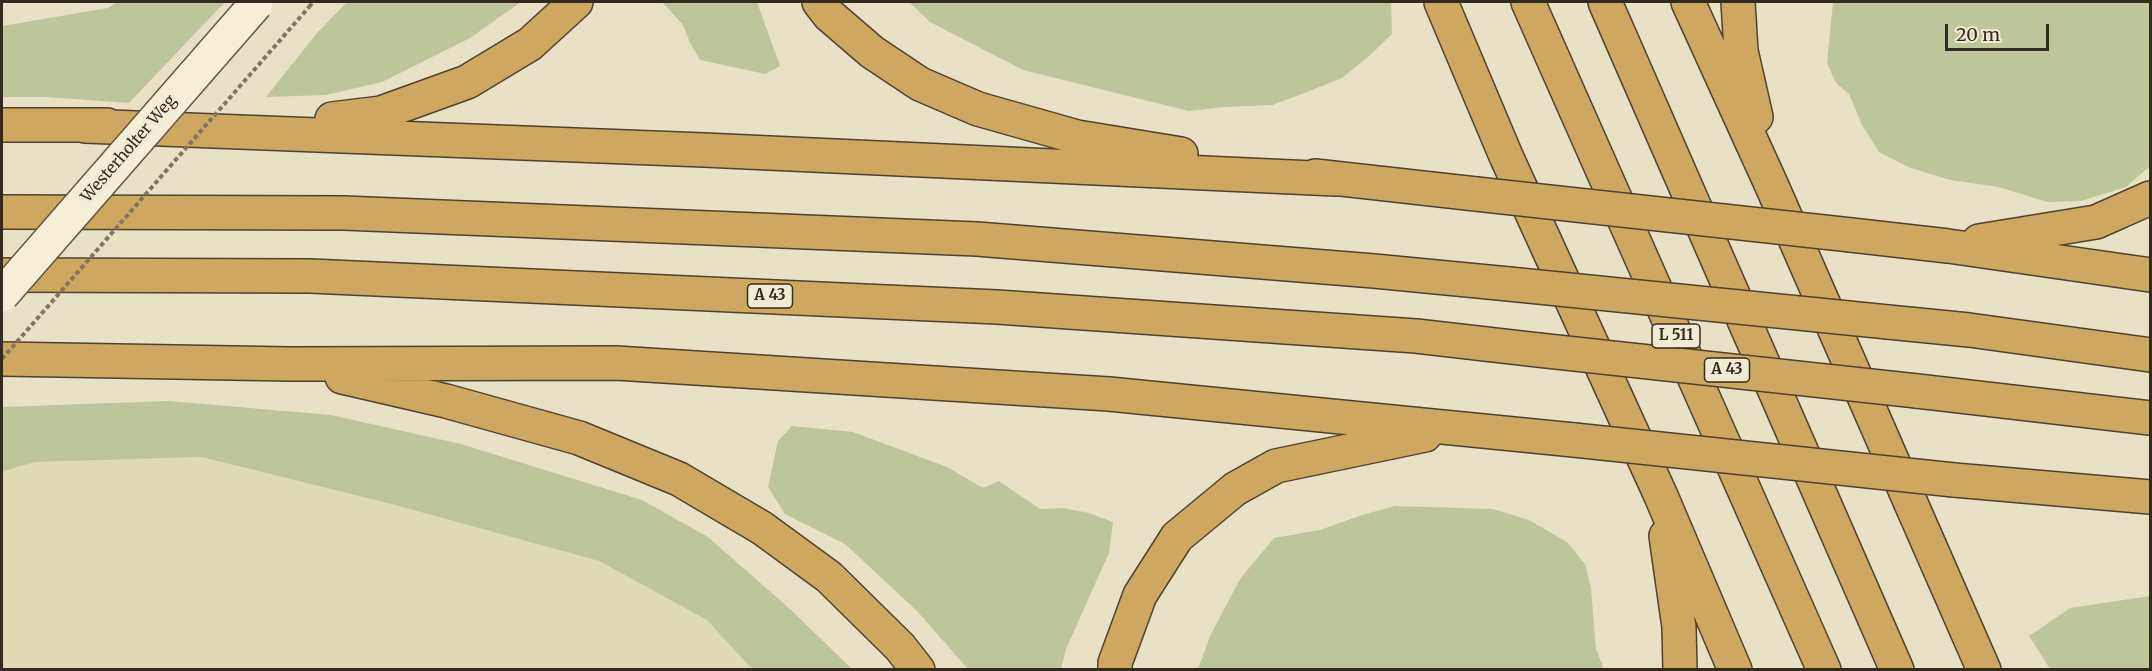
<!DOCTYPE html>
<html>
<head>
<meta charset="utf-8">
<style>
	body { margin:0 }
	#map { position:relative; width:2152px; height:671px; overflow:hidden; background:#e9e1c6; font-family:Merriweather,serif }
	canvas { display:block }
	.frame { position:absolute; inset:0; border:3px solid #342b20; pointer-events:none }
	.scale { position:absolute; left:1945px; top:24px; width:104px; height:27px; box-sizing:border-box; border:3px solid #342b20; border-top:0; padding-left:8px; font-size:18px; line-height:21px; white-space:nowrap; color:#342b20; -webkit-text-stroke:4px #f1ebd4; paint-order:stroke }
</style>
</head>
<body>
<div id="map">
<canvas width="2152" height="671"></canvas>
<div class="frame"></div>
<div class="scale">20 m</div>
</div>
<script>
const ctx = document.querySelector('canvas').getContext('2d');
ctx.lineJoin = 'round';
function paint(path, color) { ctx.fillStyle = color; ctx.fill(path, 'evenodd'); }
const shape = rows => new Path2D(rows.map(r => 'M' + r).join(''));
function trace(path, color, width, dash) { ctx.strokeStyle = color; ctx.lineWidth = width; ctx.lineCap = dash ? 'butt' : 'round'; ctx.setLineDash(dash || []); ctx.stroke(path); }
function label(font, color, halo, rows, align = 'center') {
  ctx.font = font + ' Merriweather,serif'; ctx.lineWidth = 6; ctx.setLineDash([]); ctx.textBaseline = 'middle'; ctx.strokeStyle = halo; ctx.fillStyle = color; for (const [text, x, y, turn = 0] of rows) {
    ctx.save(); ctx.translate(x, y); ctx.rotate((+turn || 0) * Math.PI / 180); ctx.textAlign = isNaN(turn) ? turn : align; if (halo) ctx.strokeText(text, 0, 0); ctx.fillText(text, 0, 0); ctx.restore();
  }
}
const farmland = shape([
	[200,457,395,505,599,561,707,620,752,669,2,669,2,473,4,471,35,462]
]);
const green = shape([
	[117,2,225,2,129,103,45,97,2,97,2,26,108,8],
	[347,2,521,2,470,38,382,82,326,95,266,97,317,33],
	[662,2,757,2,780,66,765,74,700,60,690,43,683,25],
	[909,2,1391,2,1392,34,1368,57,1342,78,1302,94,1272,105,1225,107,1189,111,1023,70,930,22],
	[1833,2,2150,2,2150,166,2126,187,2081,201,2047,202,1999,187,1950,180,1908,167,1879,152,1862,125,1849,94,1836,83,1827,63],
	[169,401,331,415,461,444,642,500,708,537,790,609,852,669,752,669,707,620,599,561,395,505,201,457,35,462,4,471,2,473,2,407],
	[792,426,853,432,947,467,983,488,999,481,1040,509,1063,508,1089,513,1113,522,1109,553,1066,649,1061,669,968,669,917,611,845,544,785,514,768,487,778,441],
	[1395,506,1493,509,1529,520,1567,542,1585,564,1591,588,1596,649,1604,669,1198,669,1210,636,1240,579,1274,538,1320,530,1362,515],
	[2150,596,2150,669,2050,669,2029,636,2070,608]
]);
const path = shape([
	[309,7,313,2]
]);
const highway = shape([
	[819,2,829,15,872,52,920,84,978,109,1077,137,1181,154],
	[1441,2,1506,156,1661,496,1735,670],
	[1528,2,1824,670],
	[1605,2,1897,670],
	[1688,2,1771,184,1984,670],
	[1738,2,1741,51,1756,117],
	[332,119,381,113,467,82,530,44,576,2],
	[2,125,107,125],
	[85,126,704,150,1335,179],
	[1315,176,1476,194],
	[2,212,344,213,977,239,1374,271,1509,284],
	[1851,235,1948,246,2150,275],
	[1979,241,2096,222,2150,198],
	[2,275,310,276,997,307,1416,336,1538,350],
	[1888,322,1969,330,2150,355],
	[2,359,290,364,616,363,1109,394,1574,440],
	[342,377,446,401,579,438,679,479,762,528,829,577,900,647,918,670],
	[1917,391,2150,418],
	[1954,480,2150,497],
	[1666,536,1679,627,1680,670],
	[1115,670,1115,663,1140,595,1177,537,1235,489,1276,466,1425,435]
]);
const pathBridge = shape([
	[2,359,309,7]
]);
const secondaryBridge = shape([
	[2,295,256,4]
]);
const highwayBridge = shape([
	[1476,194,1851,235],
	[1509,284,1888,322],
	[1538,350,1917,391],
	[1574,440,1954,480]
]);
const shields = [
	[770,296,45],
	[1676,336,48],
	[1727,370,45]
];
const shieldNames = [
	["A 43",770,296],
	["L 511",1676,336],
	["A 43",1727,370]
];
const streetNames = [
	["Westerholter Weg",129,149,-49]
];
paint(farmland, '#dedab4');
paint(green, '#bdc69b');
trace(highway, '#504231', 36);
trace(path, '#82745d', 4, [4.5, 3]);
trace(highway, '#cea760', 33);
trace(secondaryBridge, '#645541', 36, []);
trace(highwayBridge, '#504231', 36, []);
trace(pathBridge, '#82745d', 4, [4.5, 3]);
trace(secondaryBridge, '#f5efd8', 33);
trace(highwayBridge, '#cea760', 33);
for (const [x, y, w] of shields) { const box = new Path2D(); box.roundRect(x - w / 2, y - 12, w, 24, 4.5); ctx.fillStyle = '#f1ebd4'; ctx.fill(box); trace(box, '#342b20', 1.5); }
label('bold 15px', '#342b20', null, shieldNames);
label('16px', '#342b20', '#f1ebd4', streetNames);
</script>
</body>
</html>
